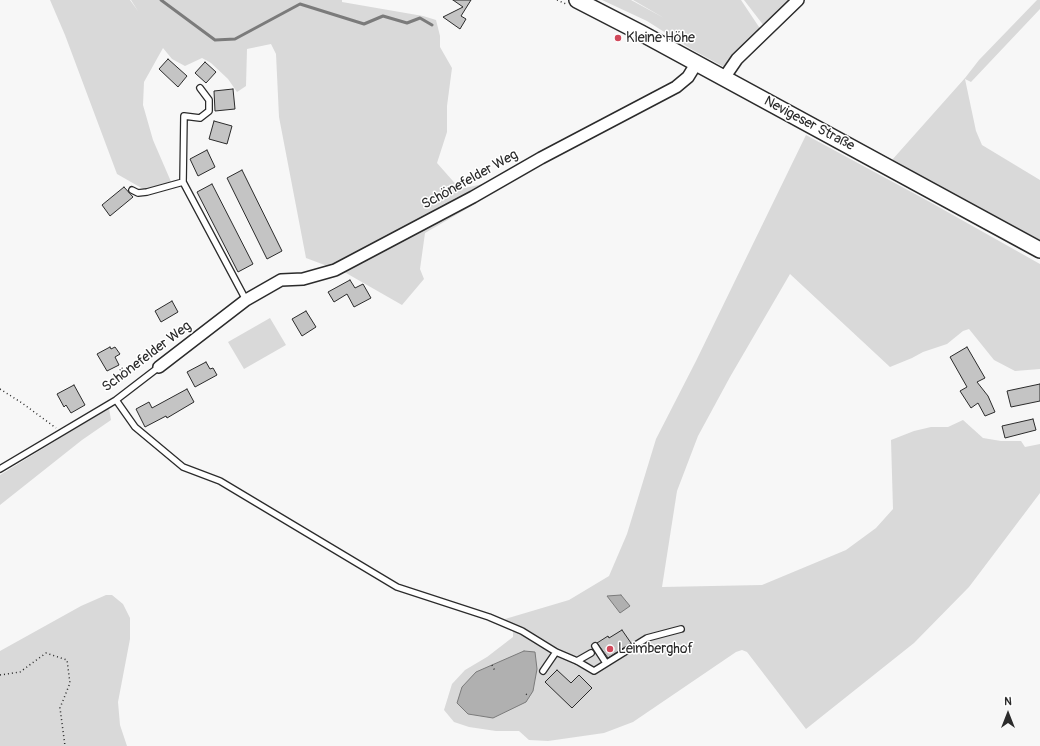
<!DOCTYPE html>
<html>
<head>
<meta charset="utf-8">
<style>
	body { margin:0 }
	#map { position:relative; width:1040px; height:746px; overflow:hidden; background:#f7f7f7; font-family:Pangolin,sans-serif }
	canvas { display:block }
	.north { position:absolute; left:988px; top:694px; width:40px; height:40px; -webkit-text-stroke:3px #fff; paint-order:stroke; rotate:0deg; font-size:11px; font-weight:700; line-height:16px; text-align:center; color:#2b2b2b }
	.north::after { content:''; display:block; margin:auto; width:14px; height:18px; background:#2b2b2b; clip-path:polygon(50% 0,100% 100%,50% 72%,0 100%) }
</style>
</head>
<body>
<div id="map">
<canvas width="1040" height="746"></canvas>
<div class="north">N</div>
</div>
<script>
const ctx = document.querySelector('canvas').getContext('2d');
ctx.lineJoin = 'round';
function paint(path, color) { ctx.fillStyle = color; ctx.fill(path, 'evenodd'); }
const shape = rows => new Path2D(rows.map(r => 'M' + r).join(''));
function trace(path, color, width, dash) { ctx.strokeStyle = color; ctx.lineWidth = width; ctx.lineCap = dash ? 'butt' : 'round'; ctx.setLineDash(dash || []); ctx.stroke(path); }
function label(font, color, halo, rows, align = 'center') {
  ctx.font = font + ' Pangolin,sans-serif'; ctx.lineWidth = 3; ctx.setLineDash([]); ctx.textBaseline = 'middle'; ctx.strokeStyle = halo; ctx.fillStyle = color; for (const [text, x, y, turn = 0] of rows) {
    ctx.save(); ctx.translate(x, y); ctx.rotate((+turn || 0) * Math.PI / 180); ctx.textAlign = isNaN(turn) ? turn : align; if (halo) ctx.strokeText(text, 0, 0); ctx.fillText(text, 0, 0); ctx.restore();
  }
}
const green = shape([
	[50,0,130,0,138,11,131,0,342,0,342,2,423,16,436,20,440,36,440,47,452,68,447,106,447,132,437,163,460,189,483,184,480,201,425,233,420,269,424,279,402,305,346,273,306,258,279,117,276,54,271,44,247,49,246,86,237,92,228,79,211,63,202,58,185,66,172,59,163,48,144,82,143,105,153,140,172,184,145,190,117,174,65,35],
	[602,0,631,0,664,18,633,0,741,0,761,30,724,67,691,49,647,21],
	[744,0,794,0,764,26],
	[1037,0,1040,0,1040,9,971,82,965,79,976,131,982,145,1040,180,1040,240,892,160,965,78,979,60],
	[806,135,928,201,1040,264,1040,369,1015,371,994,360,969,329,963,331,947,344,923,352,912,358,890,367,790,274,730,377,698,436,677,491,662,587,762,585,846,550,876,528,893,509,891,440,914,431,931,427,948,427,963,420,983,438,1001,441,1021,441,1025,447,1040,444,1040,493,969,587,914,643,806,729,747,652,742,650,736,652,633,722,604,733,548,741,529,740,519,731,496,731,469,727,454,722,444,710,452,684,465,670,487,657,513,637,513,631,505,619,569,600,609,576,627,534,656,439,696,361],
	[270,318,286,345,244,369,228,342],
	[109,408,111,420,82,440,0,505,0,475],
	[106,595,112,595,123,604,130,618,130,639,118,702,120,725,127,746,0,746,0,651,81,606]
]);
const water = shape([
	[621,595,630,606,620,613,607,596,621,595],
	[524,651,535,652,537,669,533,691,526,702,493,718,468,714,457,703,462,687,476,672,524,651]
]);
const stream = shape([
	[161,0,215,40,235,39,300,4,364,24,383,16,407,23,420,18,432,25]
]);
const building = shape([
	[453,0,471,0,461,16,466,19,460,29,443,17,463,7,453,0],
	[168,59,187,76,178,87,159,69,168,59],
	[205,62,216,72,206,83,195,73,205,62],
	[233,89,235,109,215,111,214,91,233,89],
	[214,121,232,126,227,144,209,139,214,121],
	[207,150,215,167,198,176,190,159,207,150],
	[242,170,282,251,267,259,227,178,242,170],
	[212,184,253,264,238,272,197,192,212,184],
	[124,187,133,197,110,216,102,205,124,187],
	[350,280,355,288,363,284,371,298,354,307,347,294,334,302,328,292,350,280],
	[172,301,178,312,161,322,155,311,172,301],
	[306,311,316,327,302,336,292,319,306,311],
	[110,347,111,349,115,347,120,354,115,357,119,365,107,371,97,354,110,347],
	[967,347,985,378,977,382,988,396,995,412,985,416,978,403,971,408,960,391,967,387,950,357,967,347],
	[206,362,210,369,213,368,217,375,195,387,187,372,206,362],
	[1040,384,1040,401,1011,407,1007,391,1040,384],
	[74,385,85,405,71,413,66,405,64,407,57,394,74,385],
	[187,389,194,402,167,418,166,416,145,427,136,409,149,402,152,408,187,389],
	[1033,419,1036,430,1005,438,1002,426,1033,419],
	[622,630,631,643,608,658,597,643,608,636,609,638,622,630],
	[557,670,571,683,579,675,592,688,572,708,545,682,557,670]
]);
const path = shape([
	[557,0,566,4],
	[0,389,22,403,56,428],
	[492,665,495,671],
	[0,675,20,672,46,653,67,660,70,683,60,708,65,746],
	[526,694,529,696]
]);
const lane = shape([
	[200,88,209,100,209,111,200,118,184,116,183,182,246,300],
	[132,190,138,193,147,192,183,182],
	[116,400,135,427,183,467,220,481,397,587,489,617,522,631,556,652,577,661,594,671,647,638,681,629],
	[0,469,116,400,159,367],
	[595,646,606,663],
	[577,661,591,653],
	[543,671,556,652]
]);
const street = shape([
	[724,78,737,59,798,0],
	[159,367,246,300,281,280,303,279,335,270,473,197,541,158,676,87,688,77,696,64]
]);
const secondary = shape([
	[577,0,641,33,1040,250]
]);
const markers = [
	[618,38,4,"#d1495b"],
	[610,649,4,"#d1495b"]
];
const poiNames = [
	["Kleine Höhe",626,38],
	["Leimberghof",618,649]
];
const streetNames = [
	["Nevigeser Straße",809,124,28],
	["Schönefelder Weg",470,180,-29],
	["Schönefelder Weg",147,357,-37]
];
paint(green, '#d9d9d9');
paint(water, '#b0b0b0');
trace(water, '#7b7b7b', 1);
trace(stream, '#7b7b7b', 3);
paint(building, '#c4c4c4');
trace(building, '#2b2b2b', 1);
trace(lane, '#2b2b2b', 8);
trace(street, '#2b2b2b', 14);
trace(secondary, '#2b2b2b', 18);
trace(path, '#2b2b2b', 1.5, [1, 3]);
trace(lane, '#fff', 5.5);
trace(street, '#fff', 11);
trace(secondary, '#fff', 15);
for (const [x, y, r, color] of markers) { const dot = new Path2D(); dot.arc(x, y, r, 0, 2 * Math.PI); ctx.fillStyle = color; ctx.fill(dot); trace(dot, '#fff', 1.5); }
label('14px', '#2b2b2b', '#fff', poiNames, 'left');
label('14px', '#2b2b2b', '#fff', streetNames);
</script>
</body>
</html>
